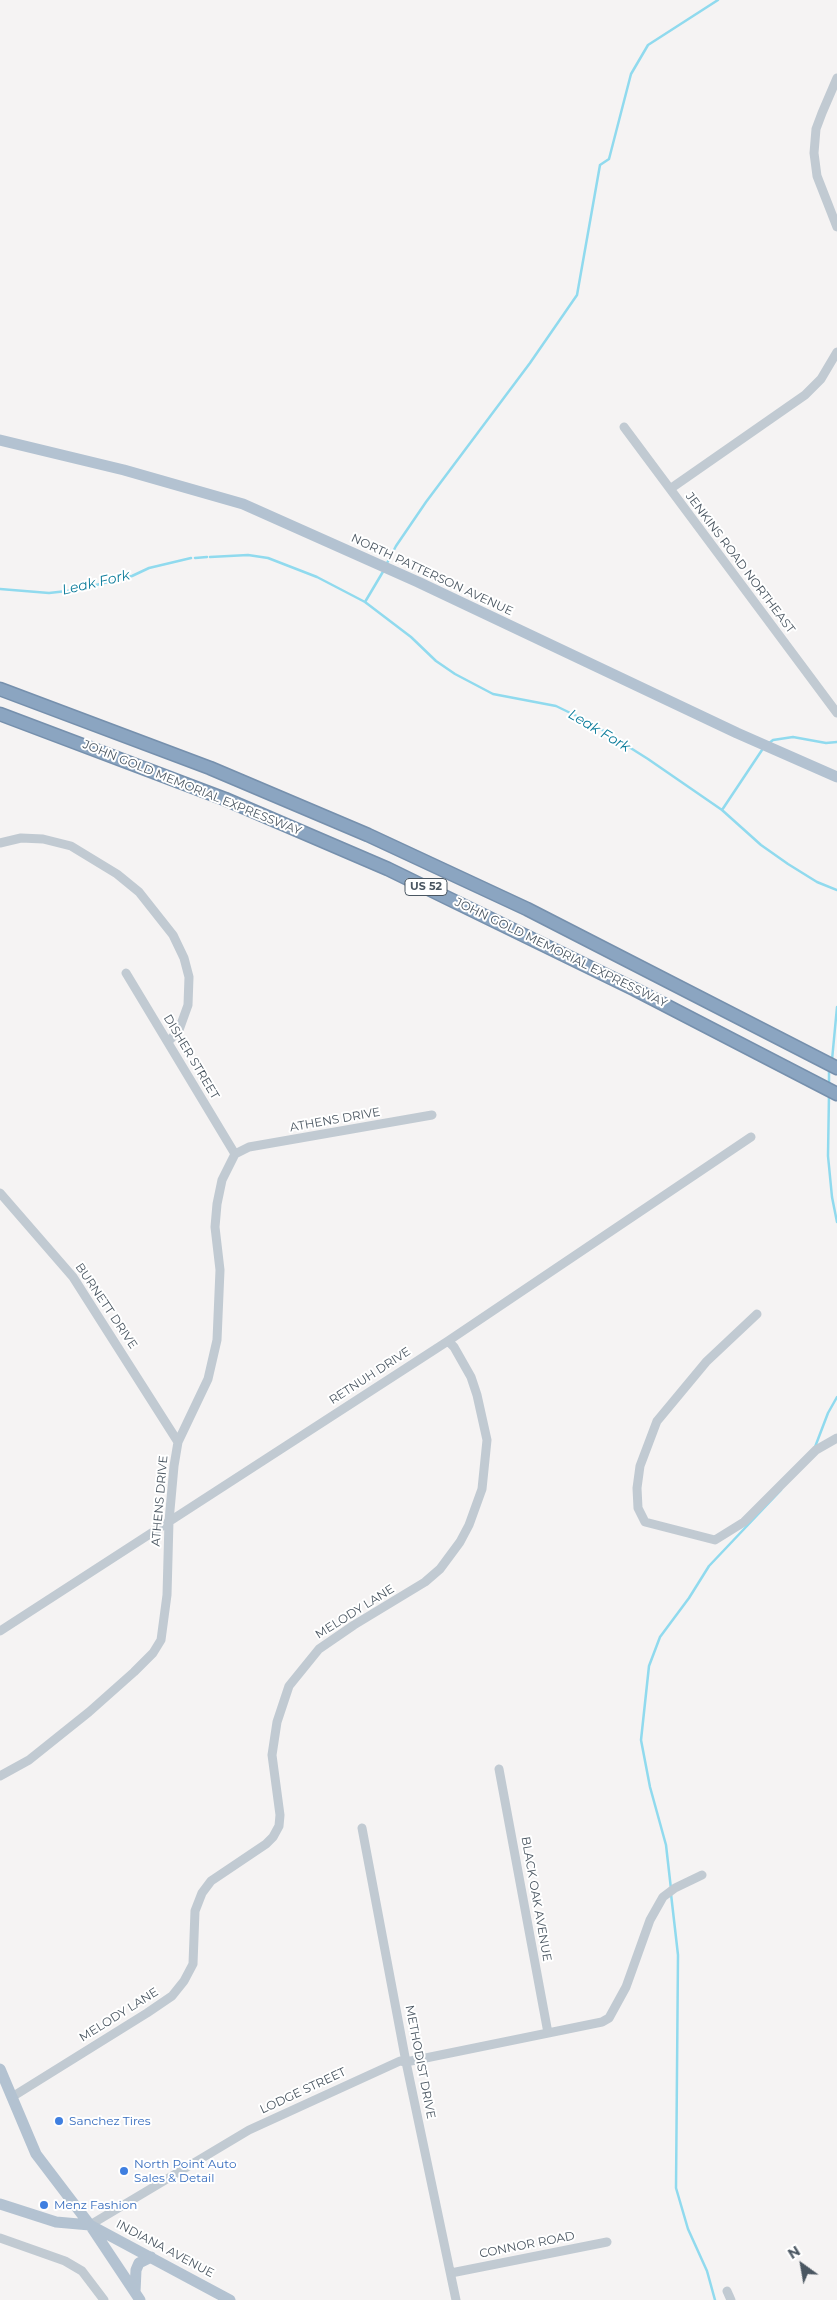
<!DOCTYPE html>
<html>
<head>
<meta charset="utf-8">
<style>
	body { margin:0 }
	#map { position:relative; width:837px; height:2300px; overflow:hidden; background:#f5f3f3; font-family:Montserrat,sans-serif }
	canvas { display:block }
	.north { position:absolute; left:777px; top:2240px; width:50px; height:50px; -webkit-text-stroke:4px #fff; paint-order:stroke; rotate:328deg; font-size:14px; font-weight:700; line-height:20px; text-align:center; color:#4a5661 }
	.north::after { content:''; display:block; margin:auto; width:18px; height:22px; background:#4a5661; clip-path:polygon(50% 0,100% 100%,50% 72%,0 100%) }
</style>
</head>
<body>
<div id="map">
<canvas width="837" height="2300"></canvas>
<div class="north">N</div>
</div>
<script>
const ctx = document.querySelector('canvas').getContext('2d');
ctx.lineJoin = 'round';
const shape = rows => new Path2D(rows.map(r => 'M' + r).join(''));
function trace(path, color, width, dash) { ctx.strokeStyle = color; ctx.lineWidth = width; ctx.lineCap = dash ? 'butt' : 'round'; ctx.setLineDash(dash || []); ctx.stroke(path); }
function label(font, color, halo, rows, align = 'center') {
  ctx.font = font + ' Montserrat,sans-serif'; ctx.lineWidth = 4; ctx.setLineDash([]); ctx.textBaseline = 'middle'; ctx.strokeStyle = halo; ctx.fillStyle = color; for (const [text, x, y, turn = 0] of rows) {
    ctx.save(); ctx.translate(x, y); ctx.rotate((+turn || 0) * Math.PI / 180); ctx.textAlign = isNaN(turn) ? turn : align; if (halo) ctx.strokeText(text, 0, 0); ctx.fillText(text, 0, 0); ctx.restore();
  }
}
const stream = shape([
	[210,557,248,555,268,558,317,577,365,602,411,637,436,661,455,674,493,694,556,706,591,723,648,759,722,810,761,845,788,864,817,882,837,890],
	[195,558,207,557],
	[386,565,396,546,426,502,530,363,577,295,600,165,609,159,631,74,648,45,718,0],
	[0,589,49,593,76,590,132,576,149,568,191,558],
	[365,602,384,570],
	[768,744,773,740,793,737,826,743,837,742],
	[722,810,764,747],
	[832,1060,837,1007],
	[829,1084,829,1070],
	[829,1094,828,1156,832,1197,837,1222],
	[815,1447,828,1413,837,1397],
	[671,1889,666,1845,650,1787,641,1740,649,1666,660,1637,689,1598,709,1566,781,1490],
	[671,1894,678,1955,676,2188,688,2229,707,2271,715,2300]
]);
const minor = shape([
	[837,78,822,113,816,129,814,153,817,176,837,227],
	[624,427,837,713],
	[670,489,805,395,821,379,837,352],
	[0,843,21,838,43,839,71,846,117,874,139,892,173,935,184,958,189,977,188,1005,179,1030,168,1042],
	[126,973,235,1154],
	[0,1193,73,1277,178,1442],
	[757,1314,706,1362,657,1421,640,1466,637,1488,638,1508,645,1522,715,1540,744,1522,816,1450,837,1438],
	[0,1631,448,1341,751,1137],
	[499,1769,548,2033],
	[0,1776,29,1760,89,1712,134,1672,153,1653,161,1640,167,1595,169,1521,174,1466,178,1442,208,1379,217,1340,220,1270,215,1227,217,1204,222,1180,235,1154,249,1147,432,1115],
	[362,1828,406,2062,456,2300],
	[12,2097,147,2013,172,1996,184,1981,193,1964,195,1911,202,1893,211,1881,266,1844,273,1837,279,1826,280,1815,272,1755,277,1722,289,1686,319,1649,354,1625,425,1582,440,1569,460,1542,469,1525,482,1489,487,1440,477,1395,471,1377,454,1347,448,1341],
	[90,2225,249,2130,400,2061,406,2062,602,2022,609,2018,626,1987,650,1920,663,1897,675,1888,702,1875],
	[0,2238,65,2261,82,2271,104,2300],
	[451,2273,607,2242],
	[727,2291,731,2300]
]);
const major = shape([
	[0,440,124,470,243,504,418,582,737,733,837,777],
	[0,2069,36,2154,90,2225,140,2300],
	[0,2204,56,2222,90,2225,230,2300],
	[135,2292,136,2270,139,2263,151,2257]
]);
const highway = shape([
	[0,689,210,768,368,835,527,909,837,1068],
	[0,714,225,799,388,869,634,989,837,1094]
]);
const markers = [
	[59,2121,5,"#3f7fe0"],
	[124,2171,5,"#3f7fe0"],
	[44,2205,5,"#3f7fe0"]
];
const shields = [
	[426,887,42]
];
const shieldNames = [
	["US 52",426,887]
];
const streetNames = [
	["JENKINS ROAD NORTHEAST",740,563,53],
	["NORTH PATTERSON AVENUE",432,575,25],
	["JOHN GOLD MEMORIAL EXPRESSWAY",192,788,22],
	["JOHN GOLD MEMORIAL EXPRESSWAY",561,953,26],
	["DISHER STREET",191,1057,59],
	["ATHENS DRIVE",335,1120,-10],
	["BURNETT DRIVE",106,1306,56],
	["RETNUH DRIVE",370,1376,-33],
	["ATHENS DRIVE",160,1501,-85],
	["MELODY LANE",355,1612,-32],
	["BLACK OAK AVENUE",536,1899,80],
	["MELODY LANE",119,2015,-32],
	["METHODIST DRIVE",420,2062,79],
	["LODGE STREET",303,2091,-25],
	["CONNOR ROAD",527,2245,-11],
	["INDIANA AVENUE",165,2249,28]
];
const shopNames = [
	["Sanchez Tires",69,2121],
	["North Point Auto",134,2164],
	["Sales & Detail",134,2178],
	["Menz Fashion",54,2205]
];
const waterNames = [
	["Leak Fork",96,583,-13],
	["Leak Fork",599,731,31]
];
trace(stream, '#90daee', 2.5);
trace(highway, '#7690ad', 15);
trace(minor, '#c1cad2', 9);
trace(major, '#b3c2d1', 11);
trace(highway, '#8ba5c1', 12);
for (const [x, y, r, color] of markers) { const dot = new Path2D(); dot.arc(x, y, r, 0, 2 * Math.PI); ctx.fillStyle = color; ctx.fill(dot); trace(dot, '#fff', 2); }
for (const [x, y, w] of shields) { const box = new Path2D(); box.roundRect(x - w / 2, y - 8.5, w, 17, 4); ctx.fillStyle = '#fff'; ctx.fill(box); trace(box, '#4a5661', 1); }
label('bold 11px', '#4a5661', null, shieldNames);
label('12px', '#4a5661', '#fff', streetNames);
label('12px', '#366cbe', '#fff', shopNames, 'left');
label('italic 14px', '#0c7c9b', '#fff', waterNames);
</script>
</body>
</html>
